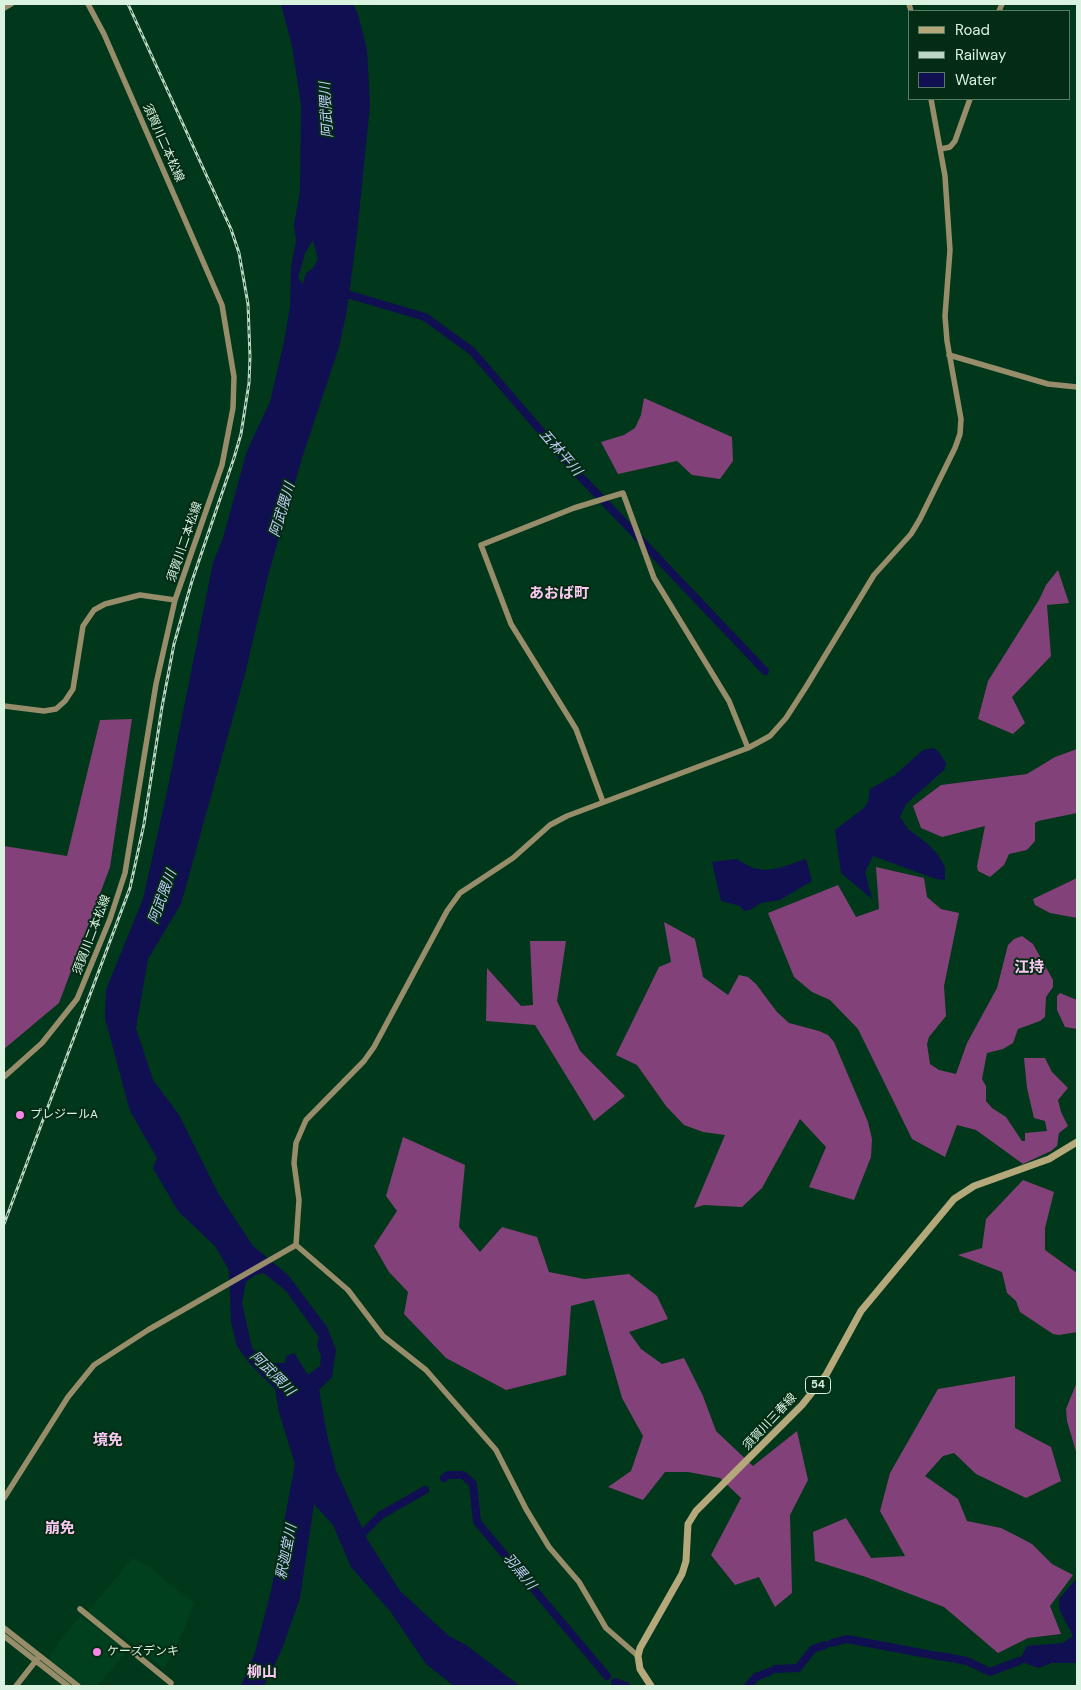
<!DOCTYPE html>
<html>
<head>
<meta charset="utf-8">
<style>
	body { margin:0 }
	#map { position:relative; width:1081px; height:1690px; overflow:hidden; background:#01371a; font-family:"DM Sans",sans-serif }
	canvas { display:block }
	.frame { position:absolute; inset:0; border:5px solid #daf3e0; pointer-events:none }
	.legend { position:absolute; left:908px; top:10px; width:162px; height:90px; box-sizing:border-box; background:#042b14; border:1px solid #5a7b66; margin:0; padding:6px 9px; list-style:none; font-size:15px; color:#daf3e0 }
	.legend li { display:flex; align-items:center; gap:10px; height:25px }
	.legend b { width:25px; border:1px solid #5a7b66 }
</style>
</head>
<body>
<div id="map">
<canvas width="1081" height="1690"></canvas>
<div class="frame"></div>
<ul class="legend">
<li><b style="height:6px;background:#b5a87a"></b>Road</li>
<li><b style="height:6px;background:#b9d7c2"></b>Railway</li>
<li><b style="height:14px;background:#100f52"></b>Water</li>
</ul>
</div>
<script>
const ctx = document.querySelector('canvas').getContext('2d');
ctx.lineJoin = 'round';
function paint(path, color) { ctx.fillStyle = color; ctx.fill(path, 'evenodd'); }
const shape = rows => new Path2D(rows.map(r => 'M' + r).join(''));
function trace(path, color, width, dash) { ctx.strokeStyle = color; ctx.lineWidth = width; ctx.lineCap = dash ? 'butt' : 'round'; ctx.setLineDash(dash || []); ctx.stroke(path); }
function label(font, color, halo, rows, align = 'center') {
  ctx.font = font + ' "DM Sans","Noto Sans JP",sans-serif'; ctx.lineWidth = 4; ctx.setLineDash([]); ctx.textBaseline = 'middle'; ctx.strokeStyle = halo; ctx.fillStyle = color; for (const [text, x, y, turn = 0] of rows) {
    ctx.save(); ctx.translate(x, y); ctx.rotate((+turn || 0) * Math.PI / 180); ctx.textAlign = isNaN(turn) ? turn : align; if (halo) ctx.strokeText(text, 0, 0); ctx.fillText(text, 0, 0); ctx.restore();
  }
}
const built = shape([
	[132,1558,148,1566,194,1603,185,1627,164,1669,123,1635,118,1631,115,1634,88,1612],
	[80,1616,127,1651,97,1686,82,1686,50,1661,50,1654]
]);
const forest = shape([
	[644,398,732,437,733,461,720,479,692,475,677,461,618,474,601,442,624,435,635,428,641,415],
	[1058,570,1069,603,1047,605,1051,656,1012,697,1025,723,1013,734,978,719,988,681,1039,600,1046,585],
	[132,719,110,867,59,1003,4,1049,4,846,67,856,100,720],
	[1077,749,1077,813,1038,821,1035,823,1035,841,1027,850,1009,854,1004,865,990,877,978,871,977,866,985,826,942,837,921,828,913,806,941,785,1027,774,1055,757],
	[876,867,924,878,927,897,941,909,959,913,944,986,946,1016,929,1037,927,1044,930,1064,939,1070,956,1074,967,1043,997,988,1008,945,1014,939,1022,936,1033,944,1053,980,1053,987,1046,997,1045,1017,1040,1021,1018,1029,1013,1043,1003,1049,987,1053,982,1079,986,1086,986,1101,992,1108,1006,1117,1022,1141,1025,1141,1025,1133,1047,1131,1045,1121,1034,1118,1027,1088,1024,1058,1045,1058,1052,1072,1068,1088,1058,1100,1061,1112,1068,1126,1059,1133,1057,1146,1051,1151,1023,1164,976,1130,957,1125,945,1157,912,1139,858,1029,830,1000,812,992,794,977,768,913,838,885,856,917,879,909],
	[1077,878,1077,918,1050,913,1035,905,1033,899],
	[664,922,695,939,703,977,728,995,739,975,748,977,756,984,777,1012,789,1023,819,1031,828,1035,834,1042,868,1122,872,1139,871,1157,854,1200,809,1187,826,1147,800,1119,762,1188,742,1207,704,1205,694,1208,725,1135,703,1132,684,1125,666,1106,637,1065,616,1055,659,967,671,962],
	[530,941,566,941,557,1001,580,1051,625,1096,594,1121,535,1025,486,1021,487,968,521,1006,533,1005],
	[1060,993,1077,1000,1077,1029,1065,1027,1057,1010,1057,996],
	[403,1137,465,1165,459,1227,480,1252,502,1227,537,1237,549,1272,584,1279,629,1274,657,1296,668,1319,629,1332,641,1349,662,1364,684,1358,703,1396,716,1431,753,1466,797,1431,808,1480,790,1515,792,1593,775,1607,759,1577,735,1585,711,1555,741,1498,720,1478,688,1472,665,1472,643,1500,608,1487,631,1471,643,1436,622,1398,594,1300,571,1306,566,1375,506,1390,446,1358,404,1314,408,1292,389,1272,374,1246,397,1211,386,1196],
	[1023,1180,1054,1192,1045,1228,1045,1250,1077,1273,1077,1332,1059,1335,1053,1334,1020,1312,1016,1301,1007,1293,1002,1272,958,1255,982,1248,986,1219],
	[1015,1376,1015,1428,1051,1447,1061,1481,1026,1498,976,1474,954,1453,943,1456,925,1476,958,1499,967,1521,1001,1528,1015,1535,1032,1544,1052,1564,1073,1575,1050,1606,1061,1634,1028,1638,998,1653,944,1607,866,1577,815,1561,813,1532,846,1518,871,1558,905,1556,880,1511,890,1473,938,1389],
	[1077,1382,1077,1455,1067,1421,1066,1409]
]);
const water = shape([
	[281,4,353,4,358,14,367,50,370,105,357,233,347,310,339,347,302,458,269,572,245,674,181,904,148,959,136,1028,153,1080,179,1115,218,1193,253,1246,288,1275,327,1327,336,1350,332,1377,319,1390,327,1435,336,1470,367,1539,400,1591,449,1636,466,1645,520,1686,454,1686,426,1664,390,1611,351,1567,333,1525,314,1504,300,1598,282,1649,264,1686,241,1686,255,1653,271,1591,295,1464,279,1412,275,1389,249,1363,237,1346,231,1322,229,1270,215,1246,178,1211,153,1168,157,1158,130,1111,105,1018,106,990,143,899,166,797,213,563,223,538,247,451,270,402,284,342,290,307,291,267,296,241,294,224,300,192,301,105,292,46],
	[313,240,318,259,313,268,306,273,303,284,298,278,305,253],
	[264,1273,286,1291,319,1337,317,1346,321,1356,320,1366,308,1375,294,1353,286,1356,285,1363,276,1363,266,1361,252,1348,242,1303,246,1282,255,1275],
	[933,748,938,751,946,763,945,769,906,804,900,817,908,829,929,845,938,855,945,867,945,880,936,879,873,856,865,872,872,899,841,873,835,830,864,808,868,802,870,789,895,775,923,750],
	[736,859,753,868,765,870,779,868,806,859,812,881,780,900,761,903,750,910,744,911,740,906,721,901,712,862],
	[1077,1578,1077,1663,1051,1663,1039,1668,1019,1661,1027,1646,1063,1643,1073,1636,1060,1611,1059,1599]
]);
const river = shape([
	[340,292,425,317,472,351,578,474,765,671],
	[444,1478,448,1475,463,1475,473,1484,477,1522,607,1676],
	[358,1538,381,1515,425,1490],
	[832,1643,847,1639,927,1654],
	[932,1655,952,1658],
	[956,1659,967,1661,990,1672,1019,1661],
	[775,1669,798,1668,813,1649,825,1645],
	[615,1682,626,1686],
	[748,1686,756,1677,769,1672]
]);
const secondary = shape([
	[909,4,911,11],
	[4,8,11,4],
	[999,11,1002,4],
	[941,149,950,147,955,141,970,99],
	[949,355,1048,384,1077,387],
	[4,706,44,711,56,709,65,701,73,689,83,626,94,610,105,604,140,595,175,600],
	[603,802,576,729,511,624,481,545,574,508,623,493,654,578,729,701,748,748],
	[4,1077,42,1043,77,999,110,919,125,873,156,684,175,600,222,465,233,408,234,377,222,305,104,34,88,4],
	[4,1498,68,1397,94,1365,148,1330,296,1245],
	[80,1609,171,1683],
	[4,1628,78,1686],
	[4,1636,68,1686],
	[638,1656,606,1628,579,1582,549,1547,526,1509,496,1450,426,1370,383,1336,348,1290,296,1245,299,1200,294,1163,296,1143,306,1120,364,1061,374,1047,447,911,460,893,513,858,550,825,567,816,748,748,770,736,786,718,806,687,874,575,911,534,920,519,955,448,960,434,961,419,947,341,945,316,950,250,945,176,931,99],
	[16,1686,38,1658]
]);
const primary = shape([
	[651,1686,640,1669,638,1656,640,1648,682,1574,686,1561,688,1524,696,1511,802,1405,826,1375,861,1311,954,1199,974,1186,1049,1159,1077,1142]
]);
const rail = shape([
	[4,1224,130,888,144,824,162,707,174,644,192,581,234,458,241,434,249,383,250,357,248,304,239,253,231,229,128,4]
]);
const markers = [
	[20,1115,5,"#fa87e7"],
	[97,1652,5,"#fa87e7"]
];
const shields = [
	[818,1385,25]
];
const shieldNames = [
	["54",818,1385]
];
const streetNames = [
	["須賀川二本松線",163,143,66],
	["須賀川二本松線",185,542,-71],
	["須賀川二本松線",92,935,-69],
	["須賀川三春線",770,1422,-47]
];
const poiNames = [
	["プレジールA",30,1115],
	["ケーズデンキ",107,1652]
];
const waterNames = [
	["阿武隈川",327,110,-93],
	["五林平川",560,453,49],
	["阿武隈川",283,510,-73],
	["阿武隈川",163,897,-70],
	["阿武隈川",272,1374,45],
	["釈迦堂川",287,1552,-79],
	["羽黒川",519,1572,50]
];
const quarterNames = [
	["あおば町",559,594],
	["江持",1029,968],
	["境免",108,1441],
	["崩免",60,1529],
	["柳山",262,1673]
];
paint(built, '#00401e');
paint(forest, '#834179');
paint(water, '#100f52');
trace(river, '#100f52', 8);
trace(secondary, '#978d6a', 5.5);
trace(primary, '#b5a87a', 7);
trace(rail, '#b9d7c2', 3);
trace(rail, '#042b14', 1, [4]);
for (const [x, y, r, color] of markers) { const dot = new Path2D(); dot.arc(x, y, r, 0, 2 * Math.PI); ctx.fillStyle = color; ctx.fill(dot); trace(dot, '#042b14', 2); }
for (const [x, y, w] of shields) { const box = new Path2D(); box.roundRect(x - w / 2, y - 8.5, w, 17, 4); ctx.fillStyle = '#042b14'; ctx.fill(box); trace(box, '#daf3e0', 1); }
label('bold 11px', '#daf3e0', null, shieldNames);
label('12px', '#daf3e0', '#042b14', streetNames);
label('12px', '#daf3e0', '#042b14', poiNames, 'left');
label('italic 14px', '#c3cef7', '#042b14', waterNames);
label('bold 15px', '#fdc9f3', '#042b14', quarterNames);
</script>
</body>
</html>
